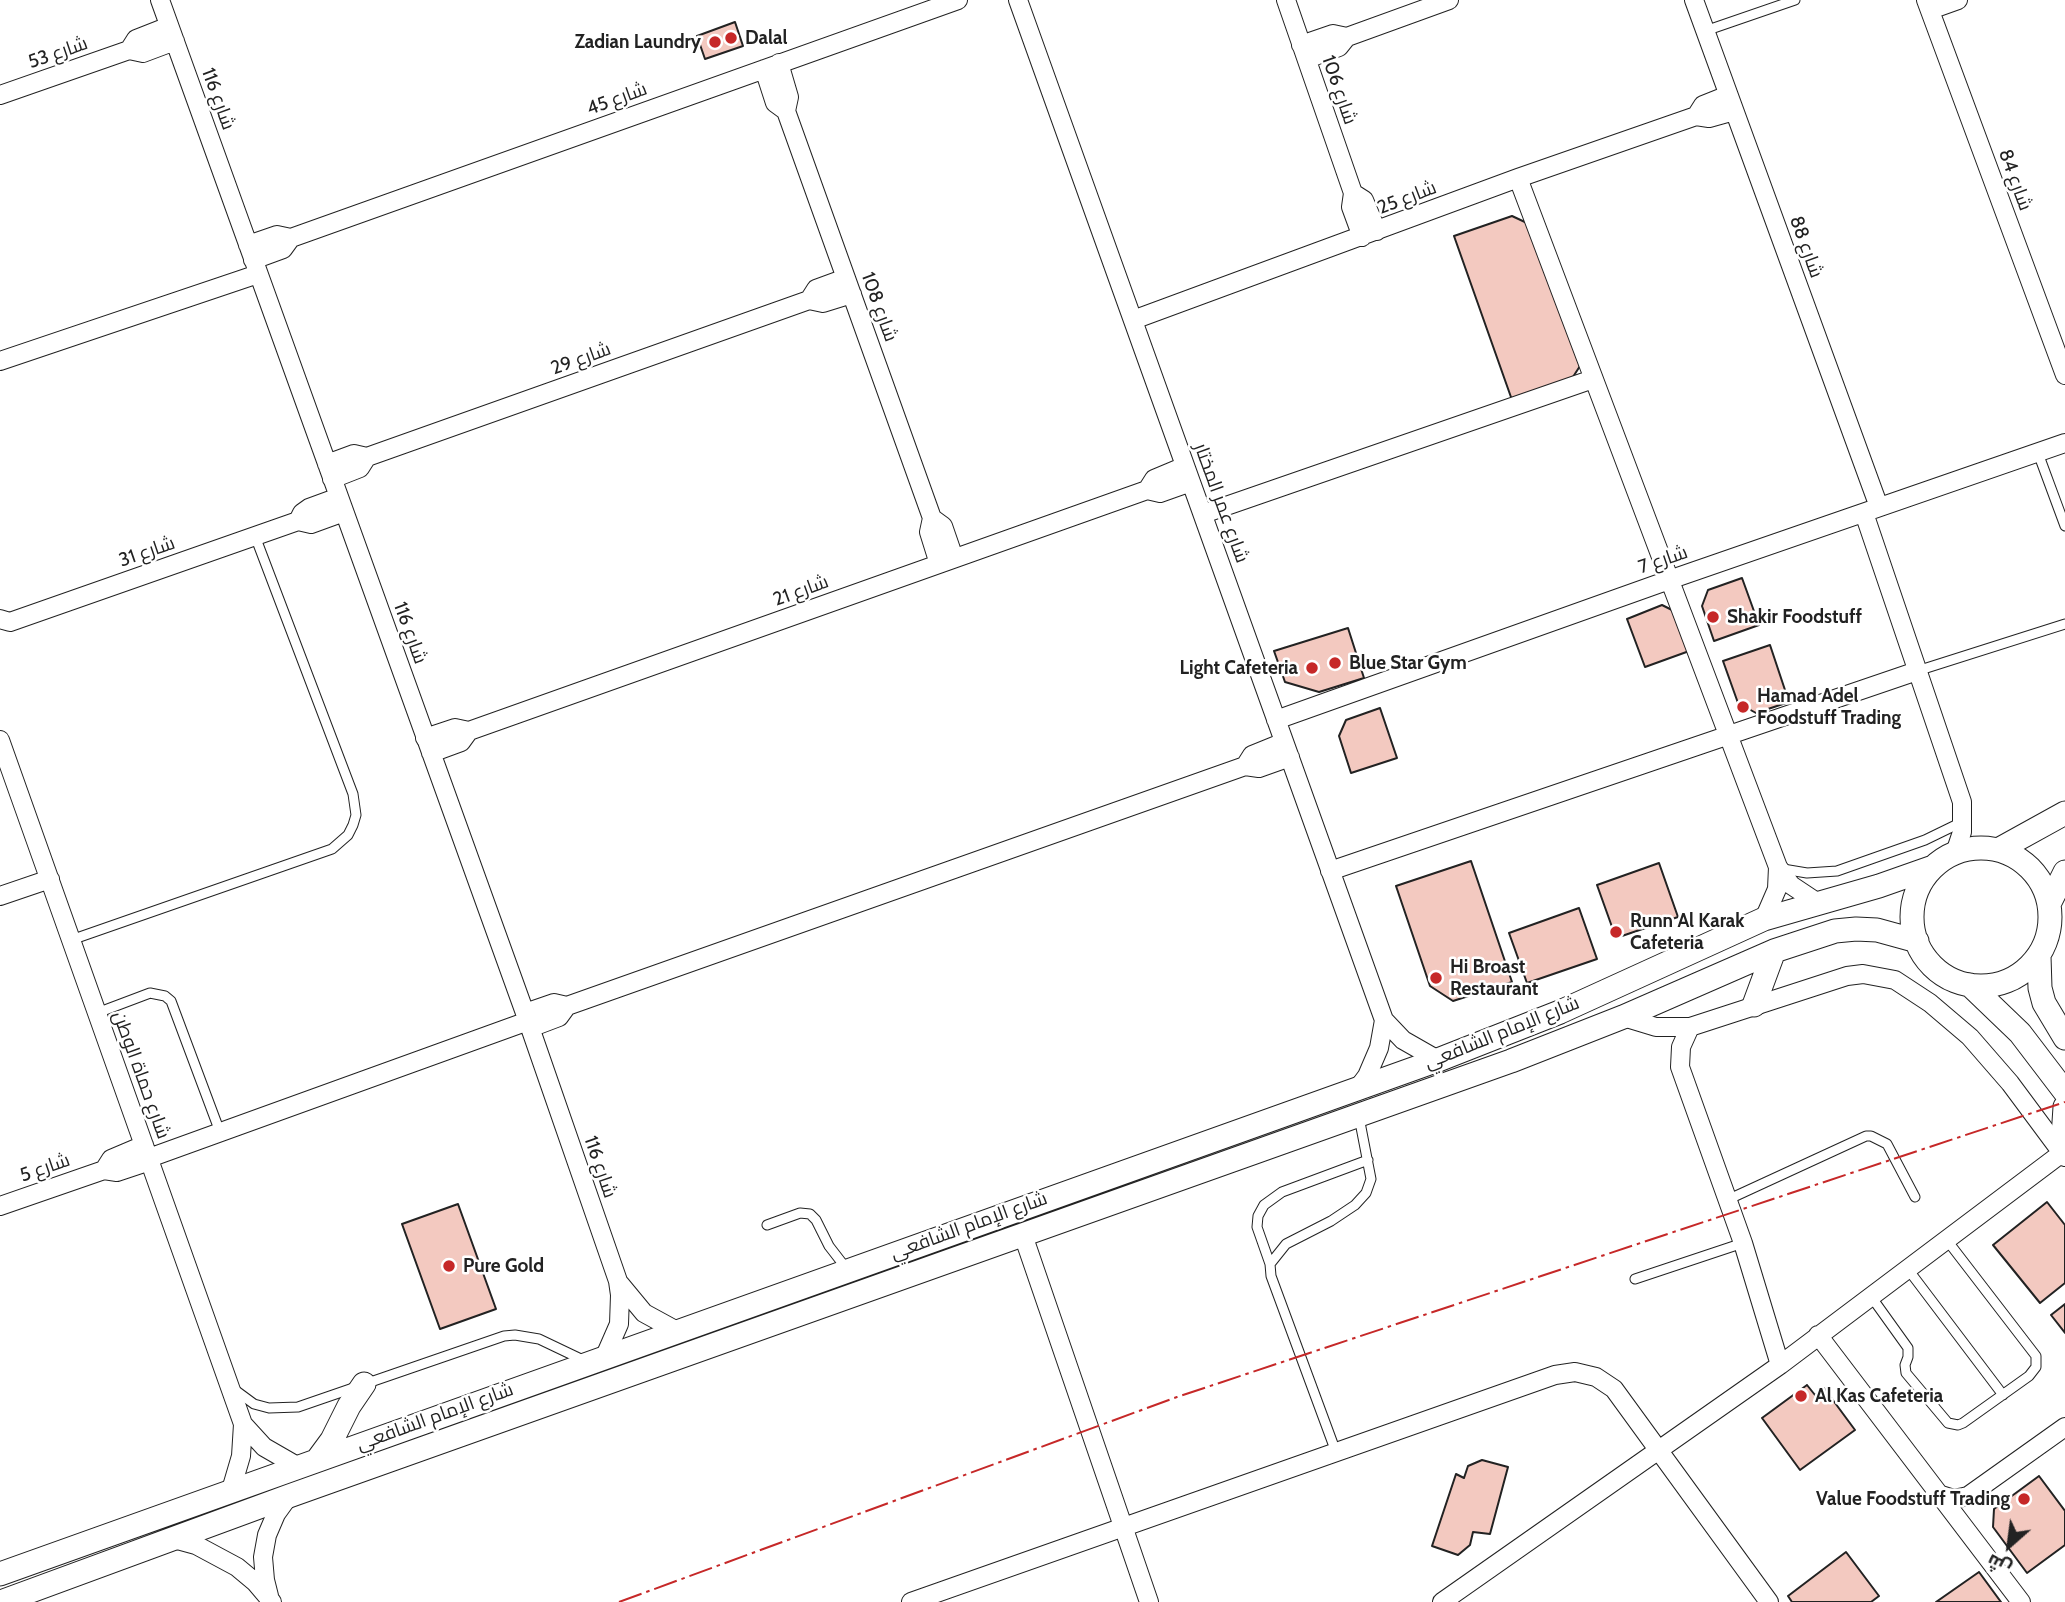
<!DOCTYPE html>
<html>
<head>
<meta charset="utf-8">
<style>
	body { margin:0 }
	#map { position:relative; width:2065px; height:1602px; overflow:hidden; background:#fff; font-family:Cabin,Cairo,sans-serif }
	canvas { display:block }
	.north { position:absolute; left:1974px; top:1511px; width:70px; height:70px; -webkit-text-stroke:5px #fff; paint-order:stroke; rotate:208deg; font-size:19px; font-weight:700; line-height:28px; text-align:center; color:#222 }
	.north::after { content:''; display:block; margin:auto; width:24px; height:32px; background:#222; clip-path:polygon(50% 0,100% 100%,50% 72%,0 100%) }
</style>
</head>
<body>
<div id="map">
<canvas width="2065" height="1602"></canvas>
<div class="north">ش</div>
</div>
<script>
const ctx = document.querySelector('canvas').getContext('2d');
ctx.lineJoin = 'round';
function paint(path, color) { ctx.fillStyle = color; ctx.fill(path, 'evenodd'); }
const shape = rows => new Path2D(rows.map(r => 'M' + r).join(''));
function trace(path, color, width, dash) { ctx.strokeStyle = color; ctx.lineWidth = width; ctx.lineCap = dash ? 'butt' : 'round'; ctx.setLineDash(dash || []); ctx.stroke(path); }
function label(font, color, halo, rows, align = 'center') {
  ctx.font = font + ' Cabin,Cairo,sans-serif'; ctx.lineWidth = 5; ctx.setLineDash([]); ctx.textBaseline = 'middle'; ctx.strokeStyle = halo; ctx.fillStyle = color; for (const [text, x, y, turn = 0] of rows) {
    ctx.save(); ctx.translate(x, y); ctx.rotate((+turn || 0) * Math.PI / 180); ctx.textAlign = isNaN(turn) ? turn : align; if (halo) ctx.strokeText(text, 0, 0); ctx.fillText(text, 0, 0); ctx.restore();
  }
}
const building = shape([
	[735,22,743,46,705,59,697,36,735,22],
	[1512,216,1527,223,1580,366,1571,380,1512,400,1454,236,1512,216],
	[1742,578,1759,625,1714,641,1702,606,1708,590,1742,578],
	[1662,605,1678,613,1692,650,1645,667,1627,619,1662,605],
	[1348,628,1364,678,1319,692,1285,682,1274,651,1348,628],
	[1770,645,1789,702,1756,713,1738,703,1723,661,1770,645],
	[1380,708,1397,758,1351,773,1339,736,1346,720,1380,708],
	[1471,861,1512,982,1453,1001,1430,986,1396,886,1471,861],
	[1659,863,1678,917,1616,938,1597,885,1659,863],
	[1579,908,1597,959,1527,983,1509,933,1579,908],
	[2047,1202,2065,1225,2065,1283,2040,1303,1993,1245,2047,1202],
	[458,1204,496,1309,440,1329,402,1224,458,1204],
	[2065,1304,2065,1333,2051,1315,2065,1304],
	[1807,1385,1815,1395,1824,1388,1855,1430,1800,1470,1762,1418,1807,1385],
	[1482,1460,1508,1467,1490,1534,1473,1532,1470,1545,1458,1555,1432,1546,1456,1474,1464,1478,1468,1466,1482,1460],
	[2039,1476,2065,1511,2065,1545,2027,1573,1993,1527,1994,1509,2039,1476],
	[1846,1552,1879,1596,1871,1602,1792,1602,1788,1596,1846,1552],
	[1979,1572,2001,1602,1936,1602,1979,1572]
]);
const service = shape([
	[1705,31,1795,0],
	[2038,453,2065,526],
	[1917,671,2065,624],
	[1783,869,1807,873,1837,871,1925,840,1962,822],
	[71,940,332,849,348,835,353,825,356,815,353,794,255,536],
	[97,1013,150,993,165,996,171,1001,220,1132],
	[1727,1200,1866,1136,1871,1136,1887,1144,1915,1197],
	[767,1225,800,1213,810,1214,816,1220,829,1246,846,1268],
	[1270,1264,1257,1227,1258,1216,1264,1205,1282,1192,1368,1160],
	[1907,1268,2003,1395],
	[1635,1279,1743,1243],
	[1870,1295,1908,1348,1908,1357,1905,1365,1906,1373,1948,1423,1958,1425,1963,1423,2029,1376,2036,1367,2036,1356,1946,1239],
	[235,1390,254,1404,269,1408,298,1407,504,1336,515,1335,539,1339,583,1360],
	[1336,1452,1271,1276,1270,1264,1286,1244,1331,1221,1355,1205,1366,1193,1371,1179,1359,1117]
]);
const minor = shape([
	[160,0,525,1013,618,1281,620,1295,619,1324,605,1356],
	[1018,0,1384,1020,1403,1040,1438,1060],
	[1286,0,1353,193,1351,207,1362,237],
	[1694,0,1879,507],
	[1926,0,2065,375],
	[1930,10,1958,0],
	[1301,45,1333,34,1347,37,1449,0],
	[129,50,136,39,169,26],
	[1307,59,1339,47,1347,37],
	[779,63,789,97,786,111],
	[764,69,775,103,786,111,932,518,943,526,954,558],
	[0,95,129,50,143,53,175,41],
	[1696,116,1703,105,1728,95],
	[1518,178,1778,867,1791,885,1818,903],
	[1353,193,1364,200,1377,231],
	[248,245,277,235,291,238],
	[253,260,283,249,291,238,958,0],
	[809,300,816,289,846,278],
	[1133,320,1518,178,1696,116,1709,118,1734,111],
	[0,361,258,274],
	[327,464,354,454,367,457,809,300,823,303,852,294],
	[332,479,360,468,367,457],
	[1147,490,1154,479,1185,466],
	[1864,513,1962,802,1962,832,1955,853],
	[1203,514,1593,379],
	[932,518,929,532,939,564],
	[298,521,302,513,309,508,339,497],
	[0,619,10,622,298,521,311,524,344,512],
	[1276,720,1669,580,2065,443],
	[425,738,455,728,469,731,1147,490,1160,493,1191,482],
	[0,740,243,1424,264,1447,297,1466],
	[431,753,461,742,469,731],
	[1245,766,1252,755,1284,742],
	[1330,871,1917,671],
	[0,896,50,879],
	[1764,919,1777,889,1778,867],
	[525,1013,554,1003,567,1006,1245,766,1259,768,1290,757],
	[1623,1017,1656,1027,1690,1027,1847,976,1863,974,1895,980,1930,1003,1970,1037,2010,1083,2065,1157],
	[1690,1027,1681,1047,1680,1067,1743,1243,1780,1365],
	[530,1028,559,1017,567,1006],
	[1358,1088,1367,1076,1379,1048,1384,1020],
	[149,1158,528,1021],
	[104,1170,111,1159,144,1145],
	[0,1206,104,1170,117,1172,150,1161],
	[1023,1235,1149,1602],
	[620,1284,644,1313,677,1331],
	[1818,1335,2021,1602],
	[231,1490,241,1456,243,1424],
	[1935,1493,1954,1499,1968,1496,2065,1427],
	[174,1539,196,1545,237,1567,255,1582,272,1602],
	[269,1596,265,1580,263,1557,267,1535,276,1514,289,1496],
	[911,1602,1555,1375,1575,1372,1596,1377,1614,1389,1769,1602],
	[1442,1602,1780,1365,2062,1153]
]);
const tertiary = shape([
	'1912 917a69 69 0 1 1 138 0a69 69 0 1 1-138 0Z',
	[1998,850,2065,813],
	[2049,904,2065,872],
	[2039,956,2040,988,2044,1003,2065,1038],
	[1970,985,2020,1033,2065,1092],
	[1754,1005,1774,951],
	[2062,1153,2065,1107],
	[318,1459,332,1440,349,1406,364,1384],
	[0,1574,1438,1060,1560,1012,1764,919,1879,886,1933,867],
	[1,1602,289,1496,1511,1061,1623,1017,1774,951,1835,931,1856,929,1877,930,1917,941]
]);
const power = shape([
	[619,1602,1177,1397,2065,1102]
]);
const markers = [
	[731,38,7,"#c62828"],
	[715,42,7,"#c62828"],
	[1713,617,7,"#c62828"],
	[1335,663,7,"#c62828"],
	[1312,668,7,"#c62828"],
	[1743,707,7,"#c62828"],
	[1616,932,7,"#c62828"],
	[1436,978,7,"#c62828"],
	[449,1266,7,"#c62828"],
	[1801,1396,7,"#c62828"],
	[2024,1499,7,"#c62828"]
];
const poiNames = [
	["Dalal",745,38],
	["Zadian Laundry",701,42,"right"],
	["Shakir Foodstuff",1727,617],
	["Blue Star Gym",1349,663],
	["Light Cafeteria",1298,668,"right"],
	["Hamad Adel",1757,696],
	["Foodstuff Trading",1757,718],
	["Runn Al Karak",1630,921],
	["Cafeteria",1630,943],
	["Hi Broast",1450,967],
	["Restaurant",1450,989],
	["Pure Gold",463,1266],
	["Al Kas Cafeteria",1815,1396],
	["Value Foodstuff Trading",2010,1499,"right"]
];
const streetNames = [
	["شارع 53",58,53,-19],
	["شارع 106",1339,90,71],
	["شارع 116",218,99,70],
	["شارع 45",617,99,-20],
	["شارع 84",2015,180,70],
	["شارع 25",1407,198,-21],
	["شارع 88",1806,247,70],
	["شارع 108",879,307,70],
	["شارع 29",581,359,-20],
	["شارع عمر المختار",1221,503,70],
	["شارع 31",147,552,-19],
	["شارع 7",1663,560,-19],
	["شارع 21",801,591,-20],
	["شارع 116",410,633,70],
	["شارع الإمام الشافعي",1502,1033,-22],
	["شارع حماة الوطن",141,1075,70],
	["شارع 116",600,1167,71],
	["شارع 5",45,1168,-19],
	["شارع الإمام الشافعي",969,1226,-20],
	["شارع الإمام الشافعي",435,1417,-20]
];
paint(building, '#f3c9c0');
trace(building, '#222', 2);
trace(service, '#222', 11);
trace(minor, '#222', 20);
trace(tertiary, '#222', 25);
trace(service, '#fff', 9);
trace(minor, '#fff', 18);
trace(tertiary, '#fff', 23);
trace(power, '#c62828', 2, [24, 5, 3.5, 5]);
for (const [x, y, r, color] of markers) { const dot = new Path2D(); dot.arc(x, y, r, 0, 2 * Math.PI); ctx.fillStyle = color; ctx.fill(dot); trace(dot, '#fff', 2.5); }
label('bold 19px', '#222', '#fff', poiNames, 'left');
label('19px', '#222', '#fff', streetNames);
</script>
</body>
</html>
